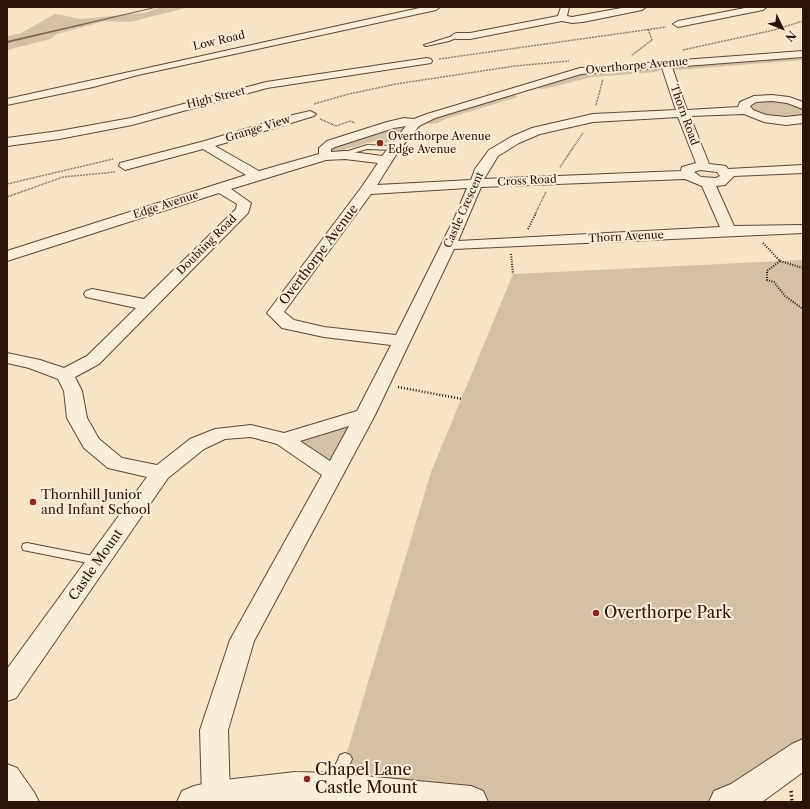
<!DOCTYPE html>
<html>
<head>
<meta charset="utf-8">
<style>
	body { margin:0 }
	#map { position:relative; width:810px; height:809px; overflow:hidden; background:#f5e5c6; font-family:"Libre Caslon Text",serif }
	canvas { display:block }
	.frame { position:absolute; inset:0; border:8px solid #2c1309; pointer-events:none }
	.north { position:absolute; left:762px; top:8px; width:40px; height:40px; -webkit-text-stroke:3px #f8eeda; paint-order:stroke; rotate:133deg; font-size:11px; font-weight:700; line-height:16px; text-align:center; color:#2c1309 }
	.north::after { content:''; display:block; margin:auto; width:14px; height:18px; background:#2c1309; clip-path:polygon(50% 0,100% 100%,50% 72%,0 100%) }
</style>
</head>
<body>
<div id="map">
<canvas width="810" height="809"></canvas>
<div class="frame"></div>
<div class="north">N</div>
</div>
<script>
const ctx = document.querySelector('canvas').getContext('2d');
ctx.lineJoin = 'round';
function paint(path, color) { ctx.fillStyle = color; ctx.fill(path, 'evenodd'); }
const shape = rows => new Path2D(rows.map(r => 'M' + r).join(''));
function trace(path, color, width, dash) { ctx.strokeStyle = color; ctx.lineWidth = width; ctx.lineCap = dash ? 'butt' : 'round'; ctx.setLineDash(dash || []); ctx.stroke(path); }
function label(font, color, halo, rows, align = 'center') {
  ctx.font = font + ' "Libre Caslon Text",serif'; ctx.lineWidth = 4; ctx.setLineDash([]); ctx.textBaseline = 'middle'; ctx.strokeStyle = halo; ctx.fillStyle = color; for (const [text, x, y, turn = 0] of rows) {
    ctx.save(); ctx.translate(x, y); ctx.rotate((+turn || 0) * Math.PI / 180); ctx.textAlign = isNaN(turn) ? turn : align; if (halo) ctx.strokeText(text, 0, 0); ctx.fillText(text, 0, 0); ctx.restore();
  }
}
const green = shape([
	[161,7,190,7,130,22,105,21,57,34,50,39,7,50,7,36,21,33,55,14,81,19,144,13],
	[803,56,803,60,676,70,671,69,670,65],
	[660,67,663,69,656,72,592,77,544,89,537,88,576,74],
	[508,95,514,95,518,97,445,119,438,123,430,124,426,121],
	[759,98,803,106,803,119,764,118,744,104],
	[398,125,406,125,407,127,389,144,375,141,339,151,331,151,334,147],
	[803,260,803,754,726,802,471,802,332,789,345,759,431,472,513,274],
	[365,415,333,473,284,439]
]);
const stream = shape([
	[155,7,159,7,7,43,7,41,155,7]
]);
const pathFar3 = shape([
	[683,50,774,30,803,21],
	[632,55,652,40,648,29],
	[439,59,666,27],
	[314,104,349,94,396,84,515,66,569,61],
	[596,105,603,79],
	[320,119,336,126,350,121,355,123],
	[560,167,583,133],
	[7,184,113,159],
	[7,197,63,177,115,172],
	[535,214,546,192]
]);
const pathFar2 = shape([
	[528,229,536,213],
	[763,243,780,261,803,268],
	[511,254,513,274],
	[780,261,767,271,767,280,774,282,785,296,803,309]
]);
const pathFar1 = shape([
	[398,387,462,399]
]);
const path = shape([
	[791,791,792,802]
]);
const service = shape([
	[456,35,458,37,449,41,426,46,424,45,456,35],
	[367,145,394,146,397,148,394,150,367,149,339,157,336,155,367,145],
	[27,543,98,557,102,558,103,561,102,564,98,565,23,550,22,547,23,544,27,543],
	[345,753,350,755,352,759,339,788,334,790,329,788,327,784,340,755,345,753]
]);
const minor = shape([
	[424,7,440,7,436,10,138,75,93,87,7,105,7,99,424,7],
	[561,7,569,7,567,16,572,17,627,7,646,7,642,10,583,22,572,23,562,21,470,39,456,39,451,36,456,33,470,33,558,16,561,7],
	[750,7,767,7,763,10,678,27,673,24,678,21,750,7],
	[803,51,803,57,672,67,687,110,738,107,740,102,754,96,772,95,789,97,803,102,803,109,787,103,772,101,756,102,750,106,753,110,766,115,786,117,803,115,803,123,786,125,764,122,744,114,690,116,709,164,726,166,728,169,803,165,803,173,734,176,725,185,716,186,734,226,803,225,803,233,454,249,375,415,254,641,228,730,230,797,228,802,204,802,202,797,200,730,230,640,322,475,277,444,251,437,225,439,204,449,168,478,16,698,7,701,7,669,147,477,108,468,84,448,67,418,64,391,58,379,29,368,7,363,7,353,40,360,64,368,87,356,136,308,86,297,84,294,86,291,92,289,144,299,236,209,237,204,219,193,7,261,7,251,246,175,203,149,125,170,119,166,120,163,201,142,293,115,310,111,316,114,314,116,215,146,259,171,319,154,319,148,327,141,387,122,404,118,414,119,427,114,580,68,661,62,665,60,669,61,803,51],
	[662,68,676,110,593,114,532,128,511,137,489,150,475,169,471,180,377,185,399,150,419,126,435,118,581,74,662,68],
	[678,117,696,163,682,167,681,171,484,179,498,156,519,143,540,134,593,122,678,117],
	[406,126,382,156,345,151,331,152,331,149,335,147,394,128,406,126],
	[345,159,378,163,361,188,267,313,282,328,324,337,391,345,357,411,284,433,251,425,215,429,190,439,157,465,122,458,99,439,87,418,82,391,75,377,99,364,248,213,251,203,231,189,326,160,345,159],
	[700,170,717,172,720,176,716,178,701,177,694,172,700,170],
	[685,179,702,186,720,227,458,241,481,187,685,179],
	[467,188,455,217,396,335,324,327,294,320,284,312,371,194,467,188],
	[349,426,330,461,300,441,349,426],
	[427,58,431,59,432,61,431,63,267,88,132,125,59,139,7,146,7,138,59,131,131,118,266,82,427,58],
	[7,764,17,768,34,792,39,802,7,802,7,764]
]);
const tertiary = shape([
	[803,739,803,772,762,802,709,802,714,791,731,784,792,744,803,739],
	[295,772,332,773,471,786,483,791,488,802,177,802,182,791,194,786,216,781,295,772]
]);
const markers = [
	[380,143,4,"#8f2418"],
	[33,502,4,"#8f2418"],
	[596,613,4,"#8f2418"],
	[307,779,4,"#8f2418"]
];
const farStreetnames = [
	["Low Road",219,41,-13],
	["Overthorpe Avenue",637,66,-5],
	["High Street",216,98,-14],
	["Thorn Road",684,115,70],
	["Grange View",258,129,-17],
	["Cross Road",527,181,-3],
	["Edge Avenue",166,205,-18],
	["Castle Crescent",464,210,-66],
	["Thorn Avenue",626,237,-3],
	["Doubting Road",207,245,-45]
];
const farPoinames = [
	["Overthorpe Avenue",388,137],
	["Edge Avenue",388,150]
];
const streetNames = [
	["Overthorpe Avenue",319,255,-53],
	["Castle Mount",96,565,-55]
];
const poiNames = [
	["Thornhill Junior",41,495],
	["and Infant School",41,510]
];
const nearPoinames = [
	["Overthorpe Park",604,613],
	["Chapel Lane",315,770],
	["Castle Mount",315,788]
];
paint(green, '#d3c1a6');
paint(stream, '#7c6654');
trace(service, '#5e4838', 2);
trace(minor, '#5e4838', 2);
trace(tertiary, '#5e4838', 2);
trace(pathFar3, '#2c1309', 1.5, [0.5, 1]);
trace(pathFar2, '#2c1309', 2, [1, 1.5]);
trace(pathFar1, '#2c1309', 2.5, [1, 2]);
trace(path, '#2c1309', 3.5, [1.5, 2.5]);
paint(service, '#f8eeda');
paint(minor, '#f8eeda');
paint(tertiary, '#f8eeda');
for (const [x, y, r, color] of markers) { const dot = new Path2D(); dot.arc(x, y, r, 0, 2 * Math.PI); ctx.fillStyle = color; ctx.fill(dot); trace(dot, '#f8eeda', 1.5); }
label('11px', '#2c1309', '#f8eeda', farStreetnames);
label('11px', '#2c1309', '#f8eeda', farPoinames, 'left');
label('13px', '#2c1309', '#f8eeda', streetNames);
label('13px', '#2c1309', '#f8eeda', poiNames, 'left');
label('16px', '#2c1309', '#f8eeda', nearPoinames, 'left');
</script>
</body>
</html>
